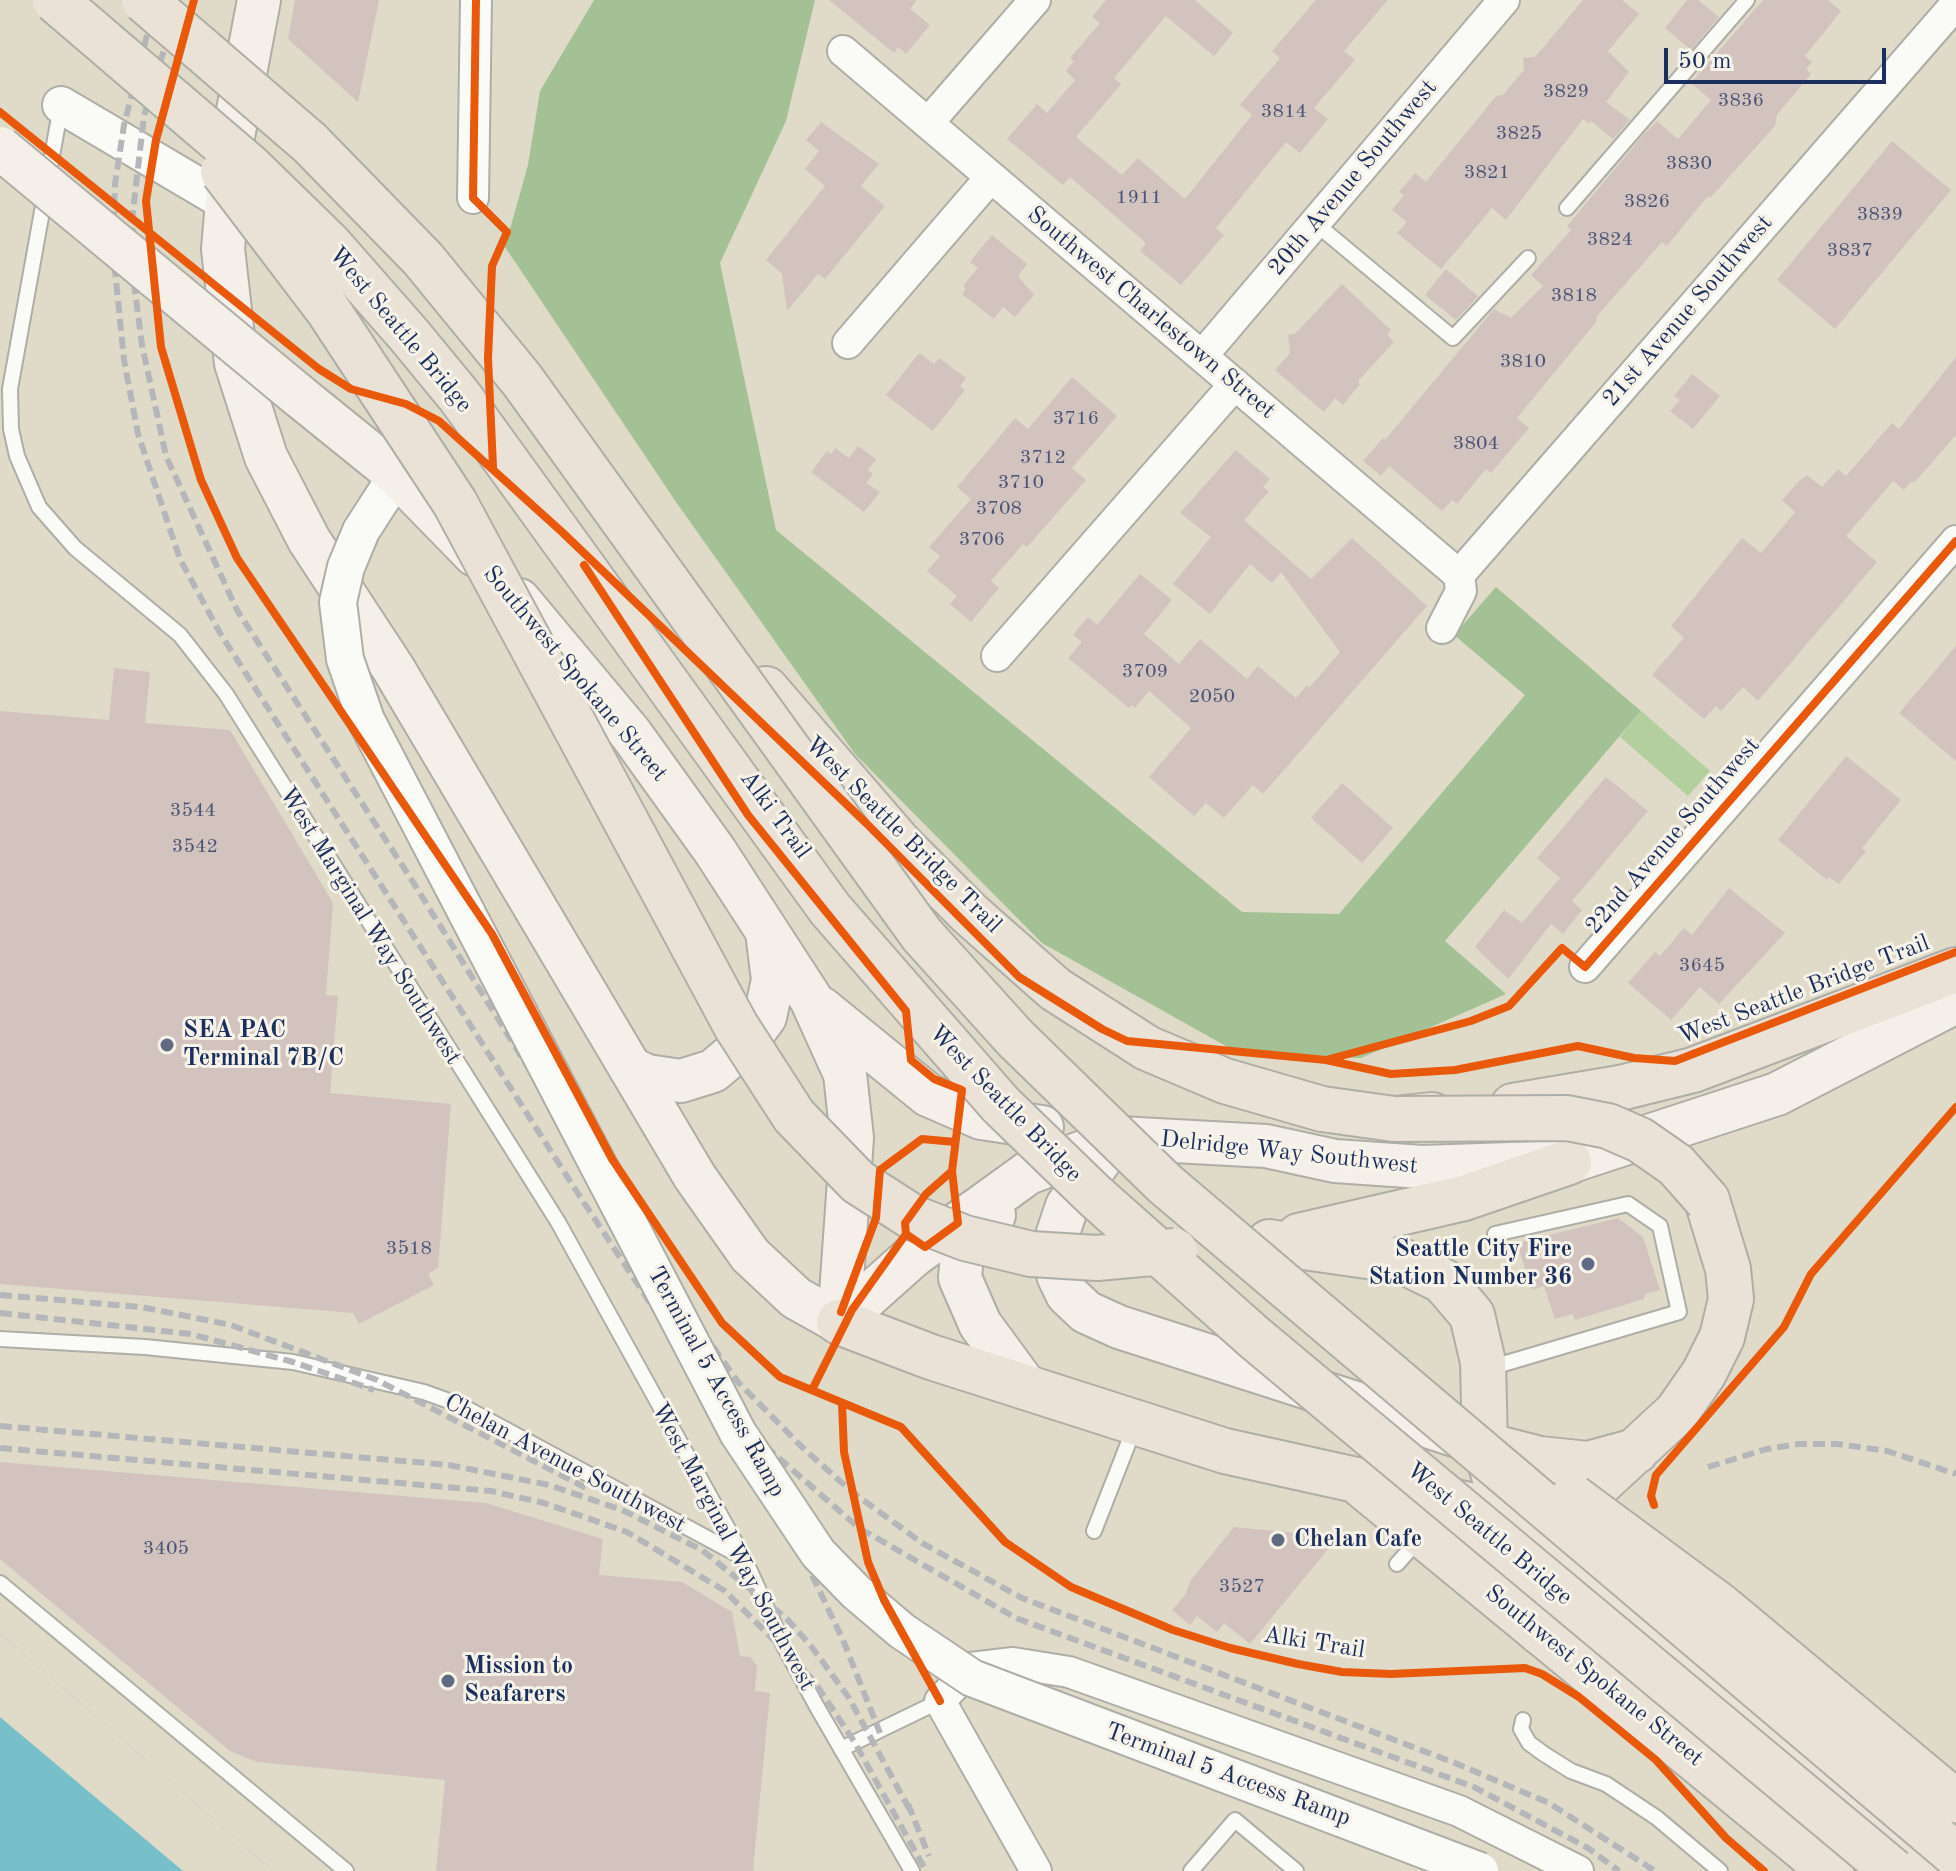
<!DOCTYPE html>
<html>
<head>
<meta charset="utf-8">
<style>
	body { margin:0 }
	#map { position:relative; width:1956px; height:1871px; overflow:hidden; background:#dfdbc8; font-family:"Old Standard TT",serif }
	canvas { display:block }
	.scale { position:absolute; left:1664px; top:48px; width:222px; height:36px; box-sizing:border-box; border:4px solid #1b2f5e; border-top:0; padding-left:10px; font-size:24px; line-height:28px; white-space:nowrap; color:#1b2f5e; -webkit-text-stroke:6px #f7f3e8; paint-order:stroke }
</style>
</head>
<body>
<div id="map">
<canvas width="1956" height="1871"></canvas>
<div class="scale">50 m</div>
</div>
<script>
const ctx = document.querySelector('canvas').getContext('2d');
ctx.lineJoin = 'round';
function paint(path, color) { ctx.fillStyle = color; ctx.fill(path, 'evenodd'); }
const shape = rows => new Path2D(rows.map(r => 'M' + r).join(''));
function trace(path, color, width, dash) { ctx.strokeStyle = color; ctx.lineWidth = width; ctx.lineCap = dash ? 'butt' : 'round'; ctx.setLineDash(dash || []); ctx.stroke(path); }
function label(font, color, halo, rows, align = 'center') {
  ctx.font = font + ' "Old Standard TT",serif'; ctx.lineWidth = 6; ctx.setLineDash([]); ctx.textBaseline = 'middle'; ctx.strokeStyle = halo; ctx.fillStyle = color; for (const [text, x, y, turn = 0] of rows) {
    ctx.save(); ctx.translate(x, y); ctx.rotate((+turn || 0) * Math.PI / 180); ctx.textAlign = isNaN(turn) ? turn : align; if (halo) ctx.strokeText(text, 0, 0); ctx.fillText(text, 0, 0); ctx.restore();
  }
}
const green = shape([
	[1641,711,1710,771,1688,796,1620,737]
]);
const forest = shape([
	[594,0,815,0,786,121,720,263,776,530,1242,912,1339,914,1525,695,1454,635,1496,587,1641,711,1445,941,1506,994,1361,1058,1240,1054,1042,943,855,754,676,502,505,247,528,165,540,91]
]);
const water = shape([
	[0,1633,273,1871,0,1871]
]);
const pier = shape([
	[0,1633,273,1871,183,1871,0,1717]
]);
const building = shape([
	[295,0,379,0,358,102,288,39],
	[829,0,917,0,910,9,930,25,906,54,898,47,894,53],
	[1106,0,1195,0,1233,33,1214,56,1166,16,1114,78,1121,84,1076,137,1122,175,1138,158,1185,199,1252,115,1240,105,1280,58,1272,51,1316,0,1388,0,1344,51,1355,60,1314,108,1328,119,1300,153,1286,142,1216,228,1224,235,1181,285,1140,251,1146,243,1070,177,1063,185,1007,139,1037,104,1047,113,1075,80,1066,71,1074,61,1070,58,1100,23,1092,17],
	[1583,0,1622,0,1639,14,1608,51,1629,72,1606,102,1630,120,1613,139,1591,121,1589,124,1583,119,1506,220,1492,208,1441,269,1397,233,1407,222,1392,210,1404,195,1399,192,1415,173,1426,182,1496,96,1503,95,1524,70,1523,58,1535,57],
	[1687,0,1698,0,1719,17,1691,50,1665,28],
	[1763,0,1828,0,1841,11,1805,56,1812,62,1806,69,1811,74,1777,115,1775,126,1710,198,1708,196,1667,246,1662,242,1597,316,1596,322,1517,418,1529,428,1491,473,1486,469,1457,504,1452,500,1442,511,1389,466,1381,476,1363,461,1383,438,1385,440,1494,309,1511,318,1543,286,1531,275,1571,230,1567,226,1645,133,1657,121,1678,139,1711,100,1691,83],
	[821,122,879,164,861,186,885,206,825,279,818,274,787,311,782,274,766,260,825,186,805,169,819,151,806,140],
	[1892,141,1951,190,1835,329,1777,280],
	[992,235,1027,264,1018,276,1034,295,1015,317,1003,307,994,319,962,294,966,289,963,286,978,268,970,262],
	[1446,269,1478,296,1456,320,1425,295],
	[1342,284,1391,330,1387,335,1394,342,1358,381,1360,384,1343,405,1335,398,1324,412,1275,370,1290,353,1288,335,1296,333],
	[919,353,934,364,939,358,966,378,960,386,965,390,933,431,886,395],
	[1956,357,1956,435,1914,483,1912,481,1904,490,1893,481,1846,536,1877,562,1758,701,1743,687,1721,711,1716,706,1704,719,1652,675,1684,638,1671,626,1742,538,1761,553,1795,512,1782,500,1799,481,1807,475,1822,487,1838,469,1846,476,1892,423,1899,429],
	[1692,374,1720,396,1693,429,1670,411,1680,400,1674,396],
	[1072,377,1117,416,1072,468,1086,480,1027,547,1023,544,991,581,999,588,971,622,950,604,957,596,927,571,940,556,929,547,971,499,957,487,1015,418,1028,429],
	[858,446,876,459,868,470,873,474,866,483,880,492,864,512,811,472,827,451,831,454,835,448,849,458],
	[1236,450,1270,479,1263,487,1269,491,1244,520,1311,579,1352,538,1427,606,1263,794,1253,785,1224,818,1206,803,1194,816,1149,777,1191,728,1149,691,1135,708,1132,705,1129,708,1068,658,1082,642,1073,635,1088,617,1097,625,1140,574,1172,600,1144,634,1179,664,1200,639,1247,679,1258,666,1296,698,1307,685,1309,688,1340,652,1281,572,1272,583,1250,564,1210,614,1173,584,1211,537,1180,513],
	[1956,646,1956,761,1899,713],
	[114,668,150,672,145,723,230,730,333,903,326,995,338,996,330,1093,451,1104,438,1268,428,1274,434,1285,359,1324,353,1313,0,1284,0,711,109,720],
	[1846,756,1901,800,1862,848,1866,851,1839,884,1829,877,1827,880,1778,840],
	[1606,777,1648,811,1572,901,1582,910,1563,934,1551,924,1508,979,1475,947,1504,910,1522,923,1560,878,1537,858],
	[1342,783,1393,828,1362,863,1311,818],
	[1729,888,1785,933,1719,1004,1700,987,1671,1020,1628,983,1655,952,1660,956,1684,928,1692,935],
	[1618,1218,1643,1237,1660,1290,1646,1294,1644,1299,1575,1320,1573,1314,1555,1319,1544,1286,1532,1290,1517,1243],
	[0,1462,486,1503,603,1539,599,1575,682,1582,732,1612,740,1656,751,1657,757,1666,755,1691,770,1693,753,1871,436,1871,445,1780,257,1762,230,1751,0,1559],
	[1234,1527,1338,1537,1250,1644,1224,1623,1217,1632,1197,1616,1190,1625,1172,1610,1185,1595,1191,1580]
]);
const service = shape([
	[61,106,10,389,11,429,17,456,39,507,75,548,180,635,226,694,558,1222,744,1558,785,1648,817,1707,912,1871],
	[1567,208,1747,0],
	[1315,223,1453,338,1528,258],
	[0,1339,145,1347,293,1362,424,1392,460,1405,744,1558],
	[1486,1369,1679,1312,1660,1226,1628,1204,1495,1234],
	[1094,1531,1135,1426],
	[1397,1564,1419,1539],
	[0,1583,346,1871],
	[1523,1720,1521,1729,1529,1743,1544,1754,1571,1771,1606,1784,1657,1818,1720,1871],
	[841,1749,940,1701],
	[1191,1871,1235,1820,1296,1871]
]);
const minor = shape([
	[843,51,1459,575],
	[928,123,1035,0],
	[473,198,476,0],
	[848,343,991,177],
	[1202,356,1504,0],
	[1442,628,1461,591,1459,575,1956,4],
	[997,656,1235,384],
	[1585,967,1956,541],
	[1036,1871,940,1701,971,1668,1013,1663,1069,1672,1459,1811,1578,1871]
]);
const tertiary = shape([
	[61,105,227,203],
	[361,531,397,475]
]);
const secondary = shape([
	[259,0,232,142,223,249,236,363,266,457,309,540,393,668,695,1177,750,1255,796,1298,839,1322],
	[298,395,397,475,475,555],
	[519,600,631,734,715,851,811,999,845,1074,852,1138,839,1322],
	[821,1008,928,1095,981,1118,1042,1127],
	[630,1068,647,1076,681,1081,713,1071,744,1045,765,1017,773,980,767,932],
	[1103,1156,1067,1206,1057,1236,1058,1275,1067,1294,1086,1312,1119,1327,1464,1438],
	[994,1215,962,1255,960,1278,980,1324,1024,1384],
	[839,1322,913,1256,1028,1173,1120,1138,1266,1146,1335,1161,1422,1167,1569,1162,1777,1094,1956,1002]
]);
const primary = shape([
	[839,1322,931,1357,1225,1451,1505,1513,1938,1871],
	[1363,1486,1831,1871]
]);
const motorway = shape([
	[766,689,900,844,969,913,1055,989,1147,1048,1225,1081,1322,1109,1394,1119,1432,1115],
	[1513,1106,1620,1088,1693,1070,1956,970],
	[1299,1236,1464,1198,1569,1162],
	[1269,1242,1402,1261,1443,1281,1472,1315,1483,1362,1485,1445,1540,1632],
	[1485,1445,1540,1459,1588,1464,1636,1451],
	[1546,1514,1560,1512,1584,1498,1677,1412,1704,1373,1722,1337,1731,1299,1728,1269,1707,1200],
	[1733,1668,1768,1729]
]);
const rail = shape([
	[156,0,124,125,115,184,113,250,124,360,138,434,180,559,220,633,577,1192,716,1403,859,1528,1016,1618,1474,1787,1588,1848,1619,1871],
	[179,0,144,116,132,220,134,283,142,345,166,456,237,610,411,879,623,1220,738,1382,805,1450,851,1491,922,1543,1022,1598,1455,1763,1549,1803,1655,1871],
	[0,1295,141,1307,231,1325,377,1380,588,1489],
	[0,1313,191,1334,293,1362,374,1390],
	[725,1418,788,1525,843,1640,880,1733],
	[0,1426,449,1465,549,1485,622,1510,702,1550,787,1619,811,1646,849,1698,912,1814],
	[0,1448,491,1491,544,1503,627,1532,725,1591,814,1681,855,1743,926,1871],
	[1708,1467,1767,1449,1799,1444,1837,1444,1887,1451,1956,1474],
	[908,1804,929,1856]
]);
const tertiaryBridge = shape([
	[361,531,346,567,338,602,345,659,366,720,738,1433,818,1553,856,1592,902,1631,972,1678,1480,1871]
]);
const secondaryBridge = shape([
	[0,148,298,395]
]);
const motorwayBridge = shape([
	[55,0,250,167,330,245,409,335,460,397,830,909,1001,1105,1095,1196,1255,1338,1893,1871],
	[144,0,310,143,423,259,522,380,922,935,1015,1038,1165,1184,1956,1855],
	[223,172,328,310,455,503,736,1026,794,1116,858,1182,914,1218,965,1238,1031,1254,1097,1258,1175,1251],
	[1394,1119,1567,1118,1608,1126,1640,1140,1676,1165,1707,1200],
	[1573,1497,1719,1605,1953,1800]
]);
const cycleway = shape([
	[194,0,156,140,146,201,161,347,201,480,237,558,492,934,612,1159,722,1323,780,1377,901,1427,1005,1542,1071,1587,1173,1630,1230,1648,1298,1664,1342,1672,1391,1674,1525,1668,1542,1674,1579,1697,1656,1760,1726,1838,1764,1871],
	[476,0,473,198,507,232,492,266,488,358,493,467],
	[0,112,319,369,351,389,406,404,439,421,562,532,866,823,1019,977,1102,1029,1127,1041,1326,1060,1391,1074,1455,1070,1578,1046,1634,1058,1675,1061,1956,952],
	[584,565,748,815,906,1011,911,1060,934,1079,962,1090,952,1171,926,1194,905,1223,906,1234,852,1310,812,1390],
	[1326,1060,1471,1021,1509,1006,1562,948,1585,967,1956,541],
	[906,1234,925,1247,958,1223,952,1171],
	[841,1312,876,1218,880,1170,922,1139,955,1142],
	[842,1403,844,1452,868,1562,884,1600,940,1701],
	[1654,1505,1651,1496,1656,1475,1784,1327,1811,1274,1956,1107]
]);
const markers = [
	[167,1045,8,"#606b83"],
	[1588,1264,8,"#606b83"],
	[1278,1540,8,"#606b83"],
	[448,1681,8,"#606b83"]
];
const numberNames = [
	["3829",1566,92],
	["3836",1741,101],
	["3814",1284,112],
	["3825",1519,134],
	["3830",1689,164],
	["3821",1487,173],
	["1911",1139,198],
	["3826",1647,202],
	["3839",1880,215],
	["3824",1610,240],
	["3837",1850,251],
	["3818",1574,296],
	["3810",1523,362],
	["3716",1076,419],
	["3804",1476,444],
	["3712",1043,458],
	["3710",1021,483],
	["3708",999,509],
	["3706",982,540],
	["3709",1145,672],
	["2050",1212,697],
	["3544",193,811],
	["3542",195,847],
	["3645",1702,966],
	["3518",409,1249],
	["3405",166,1549],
	["3527",1242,1587]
];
const streetNames = [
	["20th Avenue Southwest",1353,178,-50],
	["21st Avenue Southwest",1688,311,-49],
	["Southwest Charlestown Street",1151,313,40],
	["West Seattle Bridge",400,330,50],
	["Southwest Spokane Street",575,674,50],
	["Alki Trail",775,815,54],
	["West Seattle Bridge Trail",903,835,45],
	["22nd Avenue Southwest",1673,836,-49],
	["West Marginal Way Southwest",370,926,58],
	["West Seattle Bridge Trail",1804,990,-21],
	["West Seattle Bridge",1005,1104,46],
	["Delridge Way Southwest",1289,1153,6],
	["Terminal 5 Access Ramp",716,1382,61],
	["Chelan Avenue Southwest",565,1464,28],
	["West Seattle Bridge",1489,1534,40],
	["West Marginal Way Southwest",733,1547,62],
	["Alki Trail",1314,1643,9],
	["Southwest Spokane Street",1594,1676,39],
	["Terminal 5 Access Ramp",1228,1775,20]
];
const poiNames = [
	["SEA PAC",183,1031],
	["Terminal 7B/C",183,1059],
	["Seattle City Fire",1572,1250,"right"],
	["Station Number 36",1572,1278,"right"],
	["Chelan Cafe",1294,1540],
	["Mission to",464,1667],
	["Seafarers",464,1695]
];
paint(green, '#b2cf9d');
paint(forest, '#a3c194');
paint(water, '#77c0c9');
paint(pier, '#dfdbc8');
paint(building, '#d2c3bf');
trace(service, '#aeada6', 18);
trace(minor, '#aeada6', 34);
trace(tertiary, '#aeada6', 40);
trace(secondary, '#aeada6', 46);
trace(primary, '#aeada6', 48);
trace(motorway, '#aeada6', 48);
trace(service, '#fafaf7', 14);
trace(minor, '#fafaf7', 30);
trace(tertiary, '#fafaf7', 36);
trace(secondary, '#f4f0e9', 42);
trace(primary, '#eae2d6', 44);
trace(motorway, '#eae2d6', 44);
trace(rail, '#b4b6b9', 6, [12, 6]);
trace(tertiaryBridge, '#aeada6', 40, []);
trace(secondaryBridge, '#aeada6', 46, []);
trace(motorwayBridge, '#aeada6', 48, []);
trace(tertiaryBridge, '#fafaf7', 36);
trace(secondaryBridge, '#f4f0e9', 42);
trace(motorwayBridge, '#eae2d6', 44);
trace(cycleway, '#e8590c', 8);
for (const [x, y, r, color] of markers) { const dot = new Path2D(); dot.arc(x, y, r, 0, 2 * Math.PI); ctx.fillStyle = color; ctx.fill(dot); trace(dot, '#f7f3e8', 3); }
label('20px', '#495476', null, numberNames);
label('24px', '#1b2f5e', '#f7f3e8', streetNames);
label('bold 24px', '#1b2f5e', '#f7f3e8', poiNames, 'left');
</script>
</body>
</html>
